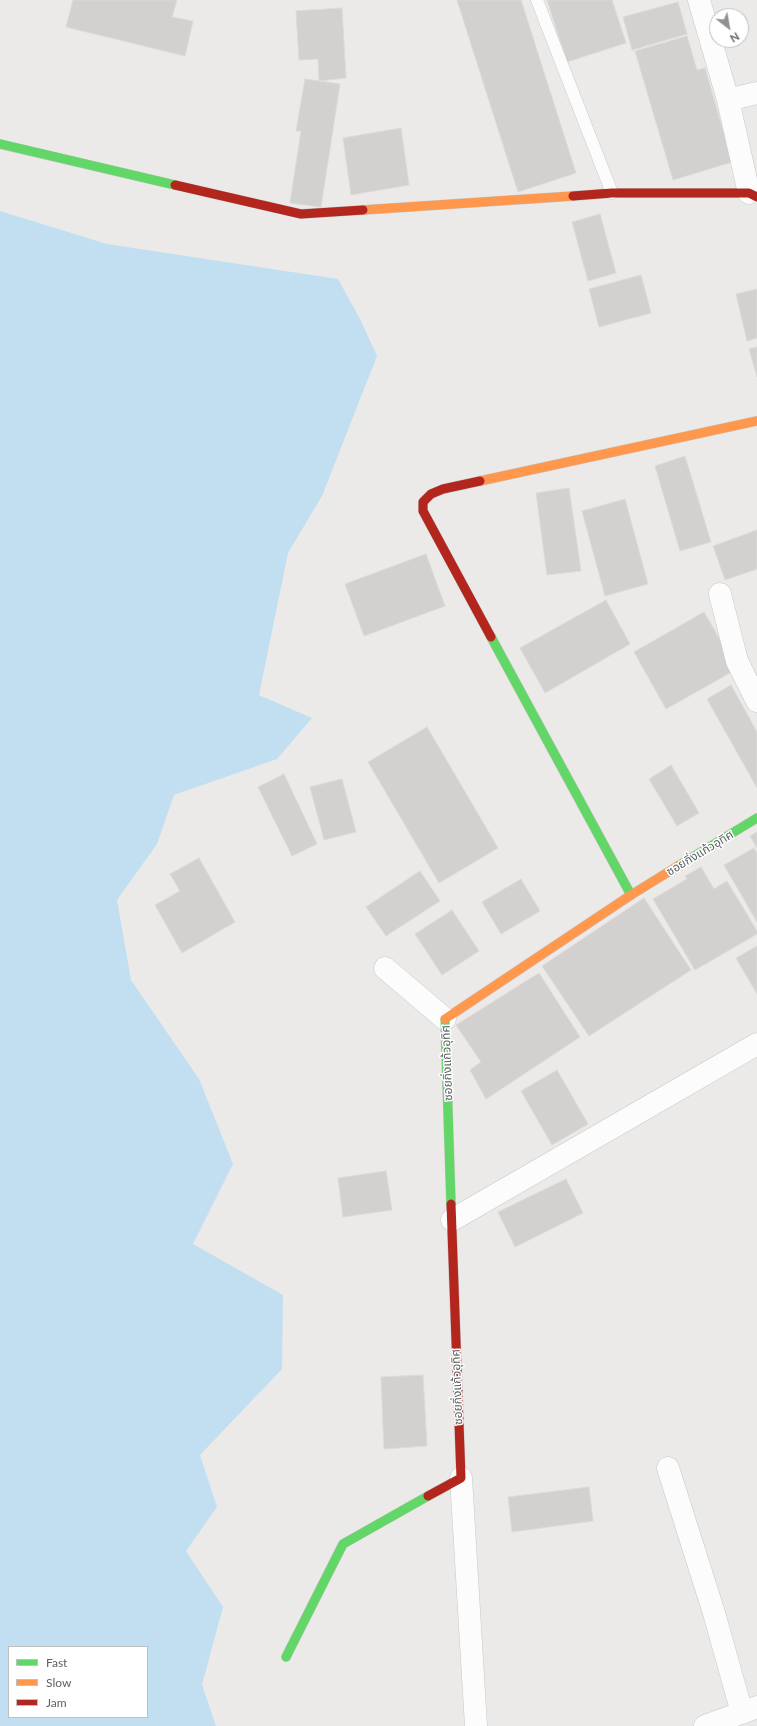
<!DOCTYPE html>
<html>
<head>
<meta charset="utf-8">
<style>
	body { margin:0 }
	#map { position:relative; width:757px; height:1726px; overflow:hidden; background:#eceae8; font-family:Lato,sans-serif }
	canvas { display:block }
	.legend { position:absolute; left:8px; top:1646px; width:140px; height:72px; box-sizing:border-box; background:#fff; border:1px solid #bec0c1; margin:0; padding:5px 7px; list-style:none; font-size:12px; color:#5d6164 }
	.legend li { display:flex; align-items:center; gap:8px; height:20px }
	.legend b { width:20px; border:1px solid #bec0c1 }
	.north { position:absolute; left:709px; top:8px; width:40px; height:40px; box-sizing:border-box; background:#fff; border:1px solid #bec0c1; border-radius:50%; rotate:149deg; font-size:11px; font-weight:700; line-height:16px; text-align:center; color:#5d6164 }
	.north::after { content:''; display:block; margin:auto; width:14px; height:18px; background:#8f9192; clip-path:polygon(50% 0,100% 100%,50% 72%,0 100%) }
</style>
</head>
<body>
<div id="map">
<canvas width="757" height="1726"></canvas>
<ul class="legend">
<li><b style="height:5px;background:#63d668"></b>Fast</li>
<li><b style="height:5px;background:#ff974d"></b>Slow</li>
<li><b style="height:5px;background:#b3261e"></b>Jam</li>
</ul>
<div class="north">N</div>
</div>
<script>
const ctx = document.querySelector('canvas').getContext('2d');
ctx.lineJoin = 'round';
function paint(path, color) { ctx.fillStyle = color; ctx.fill(path, 'evenodd'); }
const shape = rows => new Path2D(rows.map(r => 'M' + r).join(''));
function trace(path, color, width, dash) { ctx.strokeStyle = color; ctx.lineWidth = width; ctx.lineCap = dash ? 'butt' : 'round'; ctx.setLineDash(dash || []); ctx.stroke(path); }
function label(font, color, halo, rows, align = 'center') {
  ctx.font = font + ' Lato,"Noto Sans Thai",sans-serif'; ctx.lineWidth = 3; ctx.setLineDash([]); ctx.textBaseline = 'middle'; ctx.strokeStyle = halo; ctx.fillStyle = color; for (const [text, x, y, turn = 0] of rows) {
    ctx.save(); ctx.translate(x, y); ctx.rotate((+turn || 0) * Math.PI / 180); ctx.textAlign = isNaN(turn) ? turn : align; if (halo) ctx.strokeText(text, 0, 0); ctx.fillText(text, 0, 0); ctx.restore();
  }
}
const water = shape([
	[0,211,107,244,338,279,360,319,377,356,322,496,288,553,259,695,312,718,277,759,174,795,157,844,117,900,131,980,199,1079,233,1164,193,1244,283,1295,282,1369,200,1455,217,1507,186,1551,223,1607,202,1685,216,1726,0,1726],
	[9,1647,147,1647,147,1717,9,1717]
]);
const building = shape([
	[73,0,177,0,172,17,193,21,185,56,66,27,73,0],
	[457,0,521,0,576,173,518,192,457,0],
	[547,0,612,0,626,43,567,62,547,0],
	[678,2,687,34,632,50,623,17,678,2],
	[342,8,346,78,319,81,318,59,299,60,296,11,342,8],
	[687,36,697,70,705,68,732,162,673,180,635,51,687,36],
	[305,79,340,84,321,207,290,203,301,131,296,131,305,79],
	[401,128,409,185,351,195,343,138,401,128],
	[600,214,616,273,588,281,572,222,600,214],
	[641,275,651,313,599,327,589,289,641,275],
	[757,289,757,338,747,341,736,294,757,289],
	[757,347,757,377,749,349,757,347],
	[685,456,711,542,680,551,655,466,685,456],
	[569,488,581,571,547,575,536,493,569,488],
	[625,499,648,584,605,596,582,511,625,499],
	[757,530,757,569,725,580,713,546,757,530],
	[426,554,445,606,364,636,345,584,426,554],
	[606,600,630,644,545,693,520,648,606,600],
	[704,612,737,669,666,709,634,652,704,612],
	[731,685,757,732,757,788,707,699,731,685],
	[427,727,498,848,439,883,368,762,427,727],
	[671,765,699,813,677,826,649,779,671,765],
	[284,774,317,844,292,856,258,787,284,774],
	[342,779,356,832,324,840,310,787,342,779],
	[757,832,757,848,750,836,757,832],
	[754,848,757,853,757,922,724,865,754,848],
	[199,858,235,922,182,953,155,905,180,891,170,874,199,858],
	[701,867,714,889,727,881,757,931,757,934,695,970,653,899,687,879,685,876,701,867],
	[420,871,440,901,386,936,366,907,420,871],
	[521,879,540,911,501,934,482,902,521,879],
	[644,898,691,970,589,1036,542,966,644,898],
	[452,910,479,951,442,975,415,934,452,910],
	[757,946,757,994,736,958,757,946],
	[539,973,580,1037,486,1099,470,1070,481,1062,456,1025,539,973],
	[557,1070,588,1124,552,1145,521,1091,557,1070],
	[386,1171,392,1210,343,1217,338,1178,386,1171],
	[566,1179,583,1213,515,1247,498,1212,566,1179],
	[423,1375,427,1446,384,1449,381,1377,423,1375],
	[589,1487,593,1521,512,1532,508,1497,589,1487]
]);
const lane = shape([
	[537,0,612,193]
]);
const street = shape([
	[699,0,728,100,749,193],
	[728,100,757,93],
	[720,594,737,661,757,701],
	[385,968,445,1019],
	[452,1220,757,1044],
	[668,1468,714,1613,742,1713],
	[461,1478,476,1726],
	[705,1726,757,1707]
]);
const fast = shape([
	[0,144,175,185],
	[491,637,631,895],
	[678,866,757,818],
	[445,1019,451,1204],
	[286,1657,343,1544,428,1496]
]);
const slow = shape([
	[363,210,573,196],
	[480,481,757,421],
	[445,1019,631,895,678,866]
]);
const jam = shape([
	[175,185,301,214,363,210],
	[573,196,612,193,749,193,757,197],
	[480,481,443,489,431,494,423,502,423,511,491,637],
	[428,1496,461,1478,451,1204]
]);
const streetNames = [
	["ซอยกิ่งแก้วอุทิศ",700,853,-31],
	["ซอยกิ่งแก้วอุทิศ",447,1063,-92],
	["ซอยกิ่งแก้วอุทิศ",457,1387,-92]
];
paint(water, '#c1dff0');
paint(building, '#d3d1d0');
trace(building, '#dcdad7', 1);
trace(lane, '#c7c7c7', 13);
trace(street, '#c7c7c7', 23);
trace(fast, '#c6c7c7', 10);
trace(slow, '#c6c7c7', 10);
trace(jam, '#c6c7c7', 10);
trace(lane, '#fcfcfc', 12);
trace(street, '#fcfcfc', 22);
trace(fast, '#63d668', 9);
trace(slow, '#ff974d', 9);
trace(jam, '#b3261e', 9);
label('12px', '#5d6164', '#fff', streetNames);
</script>
</body>
</html>
